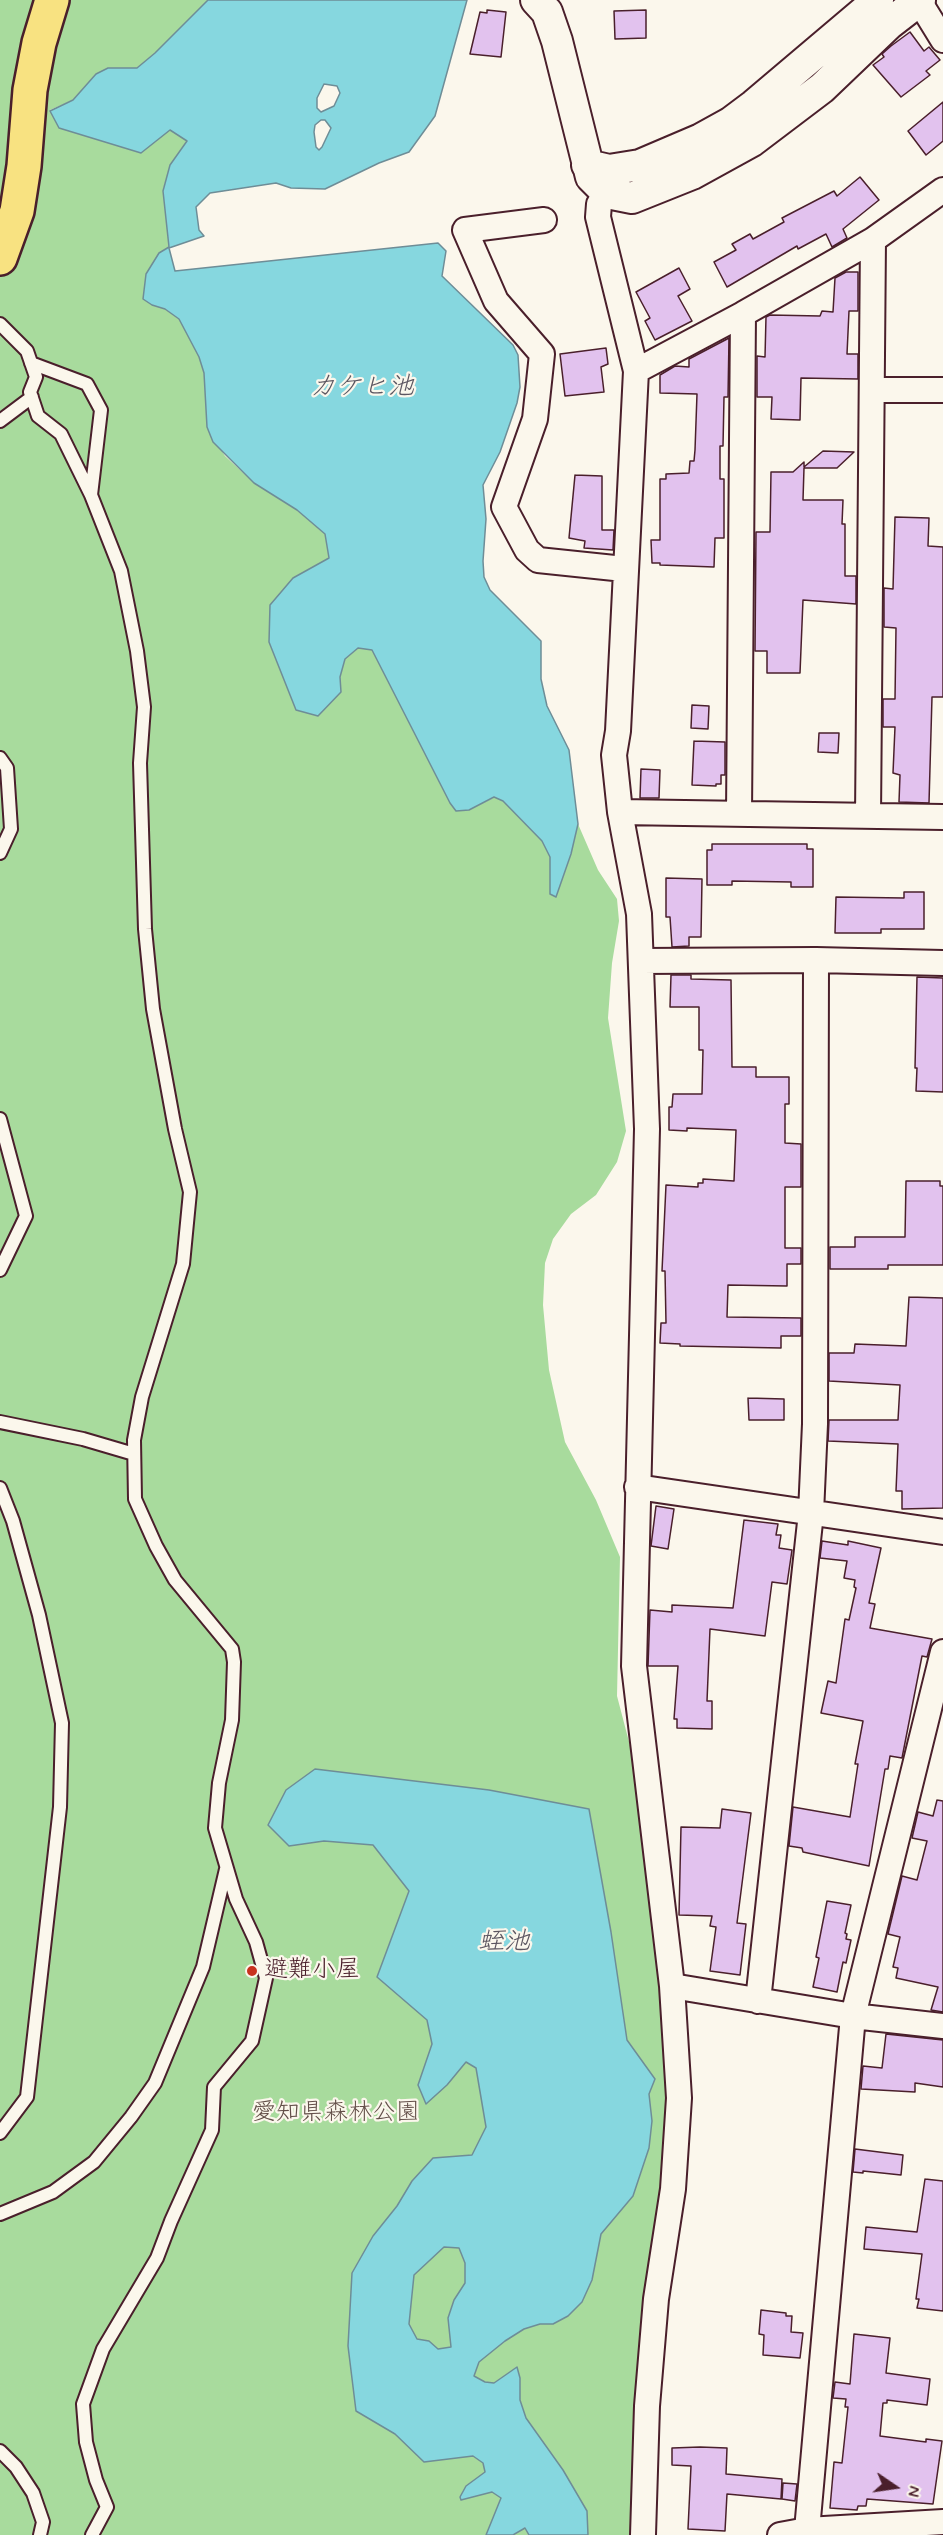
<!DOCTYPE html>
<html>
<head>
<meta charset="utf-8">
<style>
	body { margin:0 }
	#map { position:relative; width:943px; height:2535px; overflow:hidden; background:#fbf7ec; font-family:Mynerve,sans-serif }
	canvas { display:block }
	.north { position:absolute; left:865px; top:2457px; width:60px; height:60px; -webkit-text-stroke:4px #fbf7ec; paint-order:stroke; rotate:103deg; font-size:16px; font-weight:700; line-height:24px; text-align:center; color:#4a1f2b }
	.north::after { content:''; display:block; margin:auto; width:21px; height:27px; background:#4a1f2b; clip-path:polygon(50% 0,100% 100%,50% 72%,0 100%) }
</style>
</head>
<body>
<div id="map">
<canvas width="943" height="2535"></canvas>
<div class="north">N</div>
</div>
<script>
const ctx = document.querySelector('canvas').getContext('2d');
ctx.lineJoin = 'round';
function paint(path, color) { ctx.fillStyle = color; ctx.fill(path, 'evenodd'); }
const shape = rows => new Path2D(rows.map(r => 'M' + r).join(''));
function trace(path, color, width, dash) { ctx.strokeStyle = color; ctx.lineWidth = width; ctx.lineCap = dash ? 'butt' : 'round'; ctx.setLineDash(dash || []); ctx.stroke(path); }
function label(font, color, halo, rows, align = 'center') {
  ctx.font = font + ' Mynerve,"Klee One",sans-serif'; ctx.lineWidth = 4.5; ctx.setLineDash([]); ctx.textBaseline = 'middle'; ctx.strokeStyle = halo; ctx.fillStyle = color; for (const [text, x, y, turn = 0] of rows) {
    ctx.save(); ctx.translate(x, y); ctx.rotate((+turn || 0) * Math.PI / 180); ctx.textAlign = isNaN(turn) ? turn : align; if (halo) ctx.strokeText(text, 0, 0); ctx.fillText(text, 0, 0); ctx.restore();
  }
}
const green = shape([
	[0,0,208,0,155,53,137,68,108,68,96,74,73,100,50,110,170,129,187,141,170,165,163,190,169,247,152,305,165,309,179,319,199,357,204,373,207,427,225,456,254,483,297,510,325,534,329,558,293,578,269,642,296,710,341,692,340,677,345,659,358,648,372,650,450,803,456,811,469,810,495,797,503,801,542,841,550,857,551,894,556,897,571,854,578,824,598,870,617,899,619,921,612,963,608,1018,626,1131,617,1162,596,1195,571,1214,553,1239,545,1263,543,1305,549,1370,565,1442,596,1500,620,1557,617,1696,645,1803,673,2096,637,2535,0,2535]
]);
const water = shape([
	[208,0,467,0,435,116,409,152,379,163,325,189,291,188,276,183,210,193,196,207,199,230,204,236,169,248,175,271,438,243,446,251,442,276,513,345,518,355,520,387,517,403,500,452,483,485,486,519,483,561,484,577,490,590,541,641,541,679,547,706,569,750,578,824,571,854,556,897,550,894,550,857,542,841,503,801,494,797,469,810,456,811,450,803,372,650,358,648,345,659,340,677,341,692,318,716,296,710,269,642,270,605,293,578,329,558,325,534,297,510,254,483,213,442,207,427,204,373,199,357,179,319,165,309,152,305,143,299,146,274,159,253,169,247,163,191,170,165,187,141,170,130,141,153,59,128,50,111,73,100,96,74,108,68,137,68,155,53,208,0],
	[324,84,337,86,340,93,334,106,321,112,317,108,317,98,324,84],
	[321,120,325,120,331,128,322,147,319,150,316,147,314,132,315,125,321,120],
	[315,1769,489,1790,589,1809,611,1932,627,2040,655,2079,649,2094,652,2121,649,2148,633,2196,601,2234,592,2280,582,2302,568,2316,553,2324,540,2324,524,2329,505,2341,479,2362,474,2376,485,2382,494,2383,517,2367,520,2378,520,2400,526,2418,563,2470,587,2511,588,2535,529,2535,525,2528,513,2535,486,2535,501,2498,492,2492,461,2500,460,2497,466,2486,485,2472,483,2463,473,2456,424,2462,395,2434,356,2411,348,2346,352,2273,373,2236,397,2206,412,2181,433,2158,472,2155,486,2127,476,2068,466,2062,447,2085,426,2104,418,2085,432,2044,427,2020,377,1977,409,1891,373,1845,324,1841,289,1846,268,1825,286,1790,315,1769],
	[444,2247,459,2248,465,2263,465,2283,454,2300,448,2318,451,2347,438,2349,429,2341,417,2339,409,2324,414,2275,444,2247]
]);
const building = shape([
	[487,10,506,12,501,57,470,54,480,12,487,13,487,10],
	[646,10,646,38,615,39,614,11,646,10],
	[910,32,924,51,929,47,940,60,926,71,930,75,901,97,873,65,884,57,882,54,891,46,910,32],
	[943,102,943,141,926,155,908,131,943,102],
	[860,177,879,200,843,229,847,238,832,247,826,234,798,249,797,246,727,287,714,262,736,250,732,244,750,234,753,239,784,222,782,218,834,191,837,196,860,177],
	[679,268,690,289,678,296,692,321,655,340,645,321,650,318,636,292,679,268],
	[846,272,858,272,858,311,849,311,847,354,858,354,858,379,801,378,800,420,771,419,772,397,757,397,757,356,765,357,766,317,770,315,820,316,822,311,833,312,835,278,846,272],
	[729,338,728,397,724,397,723,446,720,446,720,479,724,479,724,538,715,538,714,567,660,565,660,563,652,563,651,540,660,540,660,479,666,479,666,474,689,473,690,461,694,461,695,450,697,394,660,393,660,375,675,366,689,367,689,359,729,338],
	[606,348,608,364,601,367,604,392,565,396,560,354,606,348],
	[823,451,854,452,837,468,804,468,803,500,843,500,842,524,845,524,845,576,856,576,856,604,803,600,800,673,767,673,767,651,755,651,756,532,770,532,771,472,793,472,804,462,804,467,823,451],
	[575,475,602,476,602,530,614,530,613,550,584,548,585,541,569,538,575,475],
	[895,517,929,518,928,546,943,547,943,697,932,697,929,803,899,802,900,775,893,773,895,727,883,727,883,699,895,699,896,628,884,627,884,588,893,589,895,517],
	[692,705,709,706,708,729,691,728,692,705],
	[819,733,839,733,838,753,818,752,819,733],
	[694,741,725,742,725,775,721,775,721,784,716,784,716,786,692,785,694,741],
	[641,769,660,770,659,798,640,798,641,769],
	[712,844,807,844,807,849,813,849,813,887,791,887,791,882,732,881,732,885,707,885,707,850,712,850,712,844],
	[666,878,702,879,701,937,689,937,689,946,672,947,670,917,666,917,666,878],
	[904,892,924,892,924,929,881,929,881,933,835,933,836,897,904,898,904,892],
	[671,975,691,975,691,979,731,980,732,1067,756,1067,756,1077,789,1077,789,1104,785,1104,785,1143,801,1144,801,1187,785,1187,785,1248,801,1248,801,1264,787,1264,787,1286,728,1285,727,1317,801,1318,801,1336,781,1336,781,1348,680,1346,680,1344,660,1343,661,1323,666,1323,665,1271,662,1271,666,1185,698,1187,698,1183,703,1183,703,1179,734,1181,736,1130,687,1128,687,1131,669,1130,669,1107,672,1107,673,1094,702,1094,703,1050,699,1050,699,1007,670,1007,671,975],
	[917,977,943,978,943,1092,916,1091,917,1068,915,1068,917,977],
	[906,1181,940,1181,940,1186,943,1186,943,1265,888,1265,888,1269,830,1269,830,1247,855,1247,855,1237,905,1237,906,1181],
	[909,1297,943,1298,943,1508,902,1509,902,1491,896,1491,898,1444,828,1441,829,1420,898,1420,900,1385,829,1381,829,1353,854,1353,855,1344,906,1346,909,1297],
	[748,1398,784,1399,784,1420,749,1420,748,1398],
	[656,1506,674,1509,668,1549,651,1546,656,1506],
	[744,1520,778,1524,776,1535,781,1535,779,1548,792,1550,787,1584,772,1582,765,1636,710,1629,707,1701,712,1701,712,1729,677,1728,677,1719,674,1719,678,1666,648,1666,650,1610,672,1612,672,1605,733,1608,744,1520],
	[822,1541,848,1545,848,1541,881,1548,869,1603,875,1604,870,1628,932,1639,927,1657,922,1656,902,1758,890,1756,888,1769,885,1769,869,1866,803,1852,802,1848,789,1846,793,1807,850,1817,858,1764,855,1764,863,1721,821,1713,828,1681,836,1683,845,1619,849,1620,856,1588,854,1587,855,1580,844,1578,847,1561,820,1558,822,1541],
	[937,1800,943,1801,943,2012,931,2010,938,1987,896,1978,898,1968,893,1967,900,1937,888,1934,902,1876,917,1880,927,1841,912,1838,918,1812,933,1816,937,1800],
	[722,1809,751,1813,737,1923,746,1924,740,1975,710,1971,716,1927,710,1926,712,1916,679,1915,681,1827,720,1828,722,1809],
	[827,1901,851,1905,845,1933,847,1934,846,1939,851,1940,846,1963,843,1962,837,1992,813,1987,819,1958,816,1957,827,1901],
	[886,2034,943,2040,943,2087,915,2083,915,2092,861,2089,863,2066,882,2068,886,2034],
	[855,2149,903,2155,901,2175,863,2171,863,2173,853,2172,855,2149],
	[925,2179,943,2181,943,2311,917,2308,919,2299,916,2299,922,2254,864,2249,866,2227,917,2232,925,2179],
	[761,2310,786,2313,786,2316,792,2316,791,2332,803,2333,800,2358,763,2355,764,2335,759,2334,761,2310],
	[854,2334,890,2338,886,2373,930,2379,927,2405,887,2400,887,2403,883,2403,880,2436,926,2442,926,2439,942,2441,933,2504,867,2499,866,2506,858,2506,857,2510,830,2508,834,2462,842,2463,848,2407,845,2407,846,2399,833,2398,835,2382,850,2384,854,2334],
	[700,2447,727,2448,726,2474,782,2479,781,2499,727,2494,725,2531,688,2529,691,2466,672,2465,672,2448,700,2447],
	[783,2483,797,2484,795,2501,782,2499,783,2483]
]);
const service = shape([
	[0,324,27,351,36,377,30,392,38,416,61,434,91,495,121,571,137,651,144,707,140,763,145,929,153,1009,175,1129,190,1192,183,1264,142,1397,134,1440,135,1499,156,1546,175,1580,232,1649,234,1662,232,1720,219,1783,215,1828,236,1899,256,1942,266,1978,252,2041,214,2087,212,2130,171,2221,157,2258,103,2349,83,2404,86,2442,96,2480,107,2507,92,2535],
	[31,363,87,384,101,410,91,495],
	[0,421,32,397],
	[0,758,7,768,11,829,0,853],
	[0,1119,26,1216,0,1270],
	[0,1422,83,1439,134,1454],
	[0,1488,13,1521,39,1615,62,1723,60,1807,27,2097,0,2133],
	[0,2214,53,2192,94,2162,131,2117,155,2083,203,1967,226,1869],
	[0,2451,16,2467,33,2493,43,2522,40,2535]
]);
const minor = shape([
	[919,1,943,40],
	[607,193,599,204,598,217,636,371,618,731,614,755,620,812,639,914,647,1129,634,1666,672,1986,679,2098,673,2189,656,2299,647,2406,643,2535],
	[544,220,465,230,496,301,542,354,535,419,504,507,527,550,538,560,624,569],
	[636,371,743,314,873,240,943,190],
	[873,390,943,390],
	[620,812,943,817],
	[739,814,743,314],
	[868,816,873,240],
	[641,961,816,960,943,963],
	[637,1487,943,1532],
	[672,1986,853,2016,943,2026],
	[758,2001,811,1513,815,1424,816,960],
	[807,2530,853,2016,943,1652],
	[780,2535,807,2530,943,2522]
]);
const tertiary = shape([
	[536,0,547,12,557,41,591,177,607,193,632,198,692,174,752,141,822,88,889,24,920,0],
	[587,165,609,170,640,165,701,139,730,123,754,105,878,0]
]);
const primary = shape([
	[0,258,17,211,24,166,30,90,39,43,52,0]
]);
const markers = [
	[252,1971,6,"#c8321e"]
];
const poiNames = [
	["避難小屋",264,1971]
];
const parkNames = [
	["愛知県森林公園",336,2114]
];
const waterNames = [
	["カケヒ池",362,389],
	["蛭池",504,1944]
];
paint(green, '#a8db9d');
paint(water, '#86d7df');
trace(water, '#6e8d97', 1.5);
paint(building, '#e2c2ee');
trace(building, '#4a1f2b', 1.5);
trace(service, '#4a1f2b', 16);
trace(minor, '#4a1f2b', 28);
trace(tertiary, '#4a1f2b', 34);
trace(primary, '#4a1f2b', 38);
trace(service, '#fbf7ec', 12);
trace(minor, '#fbf7ec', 24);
trace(tertiary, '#fbf7ec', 30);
trace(primary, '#f8e281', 33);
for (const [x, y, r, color] of markers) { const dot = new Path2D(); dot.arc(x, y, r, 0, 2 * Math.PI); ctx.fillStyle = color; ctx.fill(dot); trace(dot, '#fbf7ec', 2); }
label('24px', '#4a1f2b', '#fbf7ec', poiNames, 'left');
label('24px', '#624e48', '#fbf7ec', parkNames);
label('italic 26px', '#5c5661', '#fbf7ec', waterNames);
</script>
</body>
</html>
